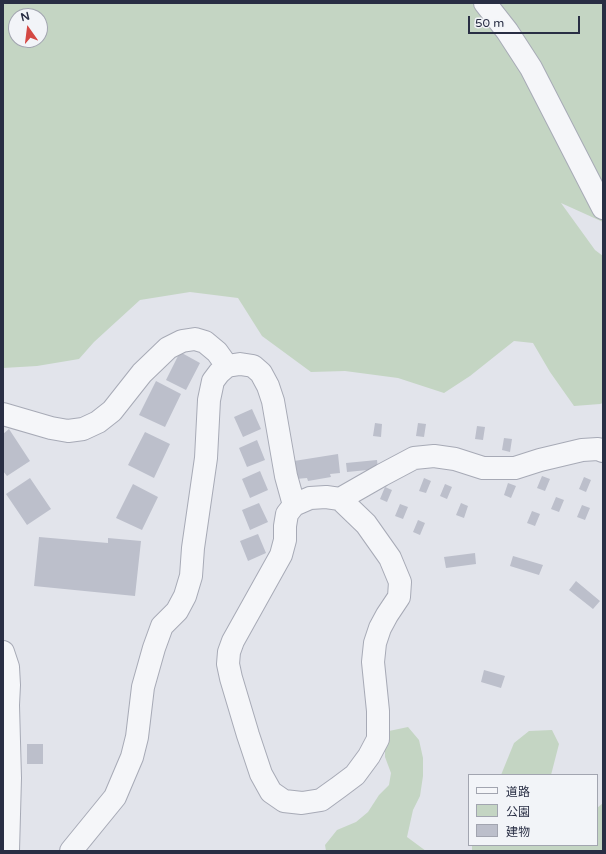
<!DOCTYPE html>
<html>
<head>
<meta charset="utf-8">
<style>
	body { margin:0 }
	#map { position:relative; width:606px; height:854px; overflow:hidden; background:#e2e4eb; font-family:"Varela Round","Noto Sans JP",sans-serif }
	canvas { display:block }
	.frame { position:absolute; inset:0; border:4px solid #292e44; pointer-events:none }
	.legend { position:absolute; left:468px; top:774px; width:130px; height:72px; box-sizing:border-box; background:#f2f4f8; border:1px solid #a2a5b0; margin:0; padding:5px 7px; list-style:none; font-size:12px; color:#292e44 }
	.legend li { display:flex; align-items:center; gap:8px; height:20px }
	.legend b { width:20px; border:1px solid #a2a5b0 }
	.north { position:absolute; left:8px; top:8px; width:40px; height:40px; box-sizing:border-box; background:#f2f4f8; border:1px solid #a2a5b0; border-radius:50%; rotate:346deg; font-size:11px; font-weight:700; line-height:16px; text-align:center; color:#292e44 }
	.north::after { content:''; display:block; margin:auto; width:14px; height:18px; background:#d44843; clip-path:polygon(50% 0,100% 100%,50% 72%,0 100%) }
	.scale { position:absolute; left:468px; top:16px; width:112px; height:18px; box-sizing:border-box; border:2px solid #292e44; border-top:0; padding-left:5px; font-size:12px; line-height:14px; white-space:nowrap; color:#292e44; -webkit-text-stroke:3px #f2f4f8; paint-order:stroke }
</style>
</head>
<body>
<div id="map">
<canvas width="606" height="854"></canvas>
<div class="frame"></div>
<ul class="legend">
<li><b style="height:5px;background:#f5f6f9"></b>道路</li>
<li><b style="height:11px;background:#c4d5c3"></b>公園</li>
<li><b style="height:11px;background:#bcbfcb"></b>建物</li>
</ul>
<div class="north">N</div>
<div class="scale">50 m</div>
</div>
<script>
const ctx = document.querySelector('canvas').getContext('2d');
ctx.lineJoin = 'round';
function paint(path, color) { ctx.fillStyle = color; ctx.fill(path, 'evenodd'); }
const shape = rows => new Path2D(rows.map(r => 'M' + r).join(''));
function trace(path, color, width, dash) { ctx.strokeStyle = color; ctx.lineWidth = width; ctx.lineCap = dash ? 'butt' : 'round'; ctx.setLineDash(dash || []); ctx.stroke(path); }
const green = shape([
	[3,3,603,3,603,222,561,203,595,250,603,256,603,403,600,404,574,406,550,372,533,343,514,341,470,376,444,393,398,378,345,371,311,372,262,336,238,298,190,292,140,300,94,342,79,359,37,366,3,368],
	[16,16,40,16,40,40,16,40],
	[408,727,419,740,423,758,423,776,420,796,413,810,407,837,426,851,326,851,325,845,337,830,356,822,368,812,379,795,389,785,391,773,385,757,385,742,389,731],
	[552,730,559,744,551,775,501,775,514,743,529,731],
	[603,803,603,851,472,851,472,845,597,845,597,808]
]);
const building = shape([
	[180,352,200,363,186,390,166,380],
	[156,381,181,394,165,427,139,415],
	[252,409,261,429,243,437,234,417],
	[375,423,382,424,381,437,373,436],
	[418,423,426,424,424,437,416,436],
	[477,426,485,427,483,440,475,439],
	[9,429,30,461,7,476,3,471,3,434],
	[145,432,170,444,154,478,128,465],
	[504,438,512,439,510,452,502,450],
	[257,440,265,460,247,467,239,448],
	[338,454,340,473,330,474,331,477,308,481,307,478,296,479,294,461],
	[377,460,378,469,347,472,346,463],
	[260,471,268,490,250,498,242,479],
	[542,476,550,479,545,491,537,488],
	[584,477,591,480,586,492,579,489],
	[30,478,51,509,27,525,6,494],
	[424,478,431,481,426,493,419,491],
	[508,483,516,486,511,498,504,495],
	[133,484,158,497,142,530,116,518],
	[445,484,452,487,447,499,440,496],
	[385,487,392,490,387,502,380,499],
	[556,497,564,500,559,512,551,509],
	[259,503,268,522,250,530,242,510],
	[461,503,468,506,464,518,456,515],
	[400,504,408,507,403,519,395,516],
	[582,505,590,508,585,520,577,517],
	[532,511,540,514,535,526,527,523],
	[418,520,425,523,420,535,413,532],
	[258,534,266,553,248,561,240,541],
	[39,537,108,543,108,538,141,541,135,596,34,586],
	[475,553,476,564,446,568,444,557],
	[513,556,543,565,539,575,510,566],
	[576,581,600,601,593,609,569,590],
	[484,670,505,676,501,688,481,682],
	[27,744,43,744,43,764,27,764]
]);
const minor = shape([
	[485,3,507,31,531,68,603,208],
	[3,414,51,428,68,431,83,429,98,422,112,411,142,373,168,348,182,341,195,339,205,342,217,352,227,366],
	[326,497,340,499,366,524,390,558,400,582,399,597,387,615,380,628,375,643,373,662,378,711,378,739,369,756,355,775,339,787,321,800,302,803,284,801,271,792,261,774,248,735,231,678,228,664,229,652,233,641,281,555,285,540,285,526,287,514,294,505,310,498,326,497],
	[340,499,382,475,414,458,434,456,455,459,483,468,515,468,540,460,582,450,598,449,603,451],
	[3,652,8,667,9,685,8,705,10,778,8,851],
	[71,851,115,797,132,757,137,737,143,687,154,648,162,626,177,611,185,596,191,576,193,548,206,458,209,400,213,381,219,373,227,366,240,364,253,366,261,373,268,386,273,401,286,476,294,505]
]);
paint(green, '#c4d5c3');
paint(building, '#bcbfcb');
trace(minor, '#a7aab6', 24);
trace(minor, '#f5f6f9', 22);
</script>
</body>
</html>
